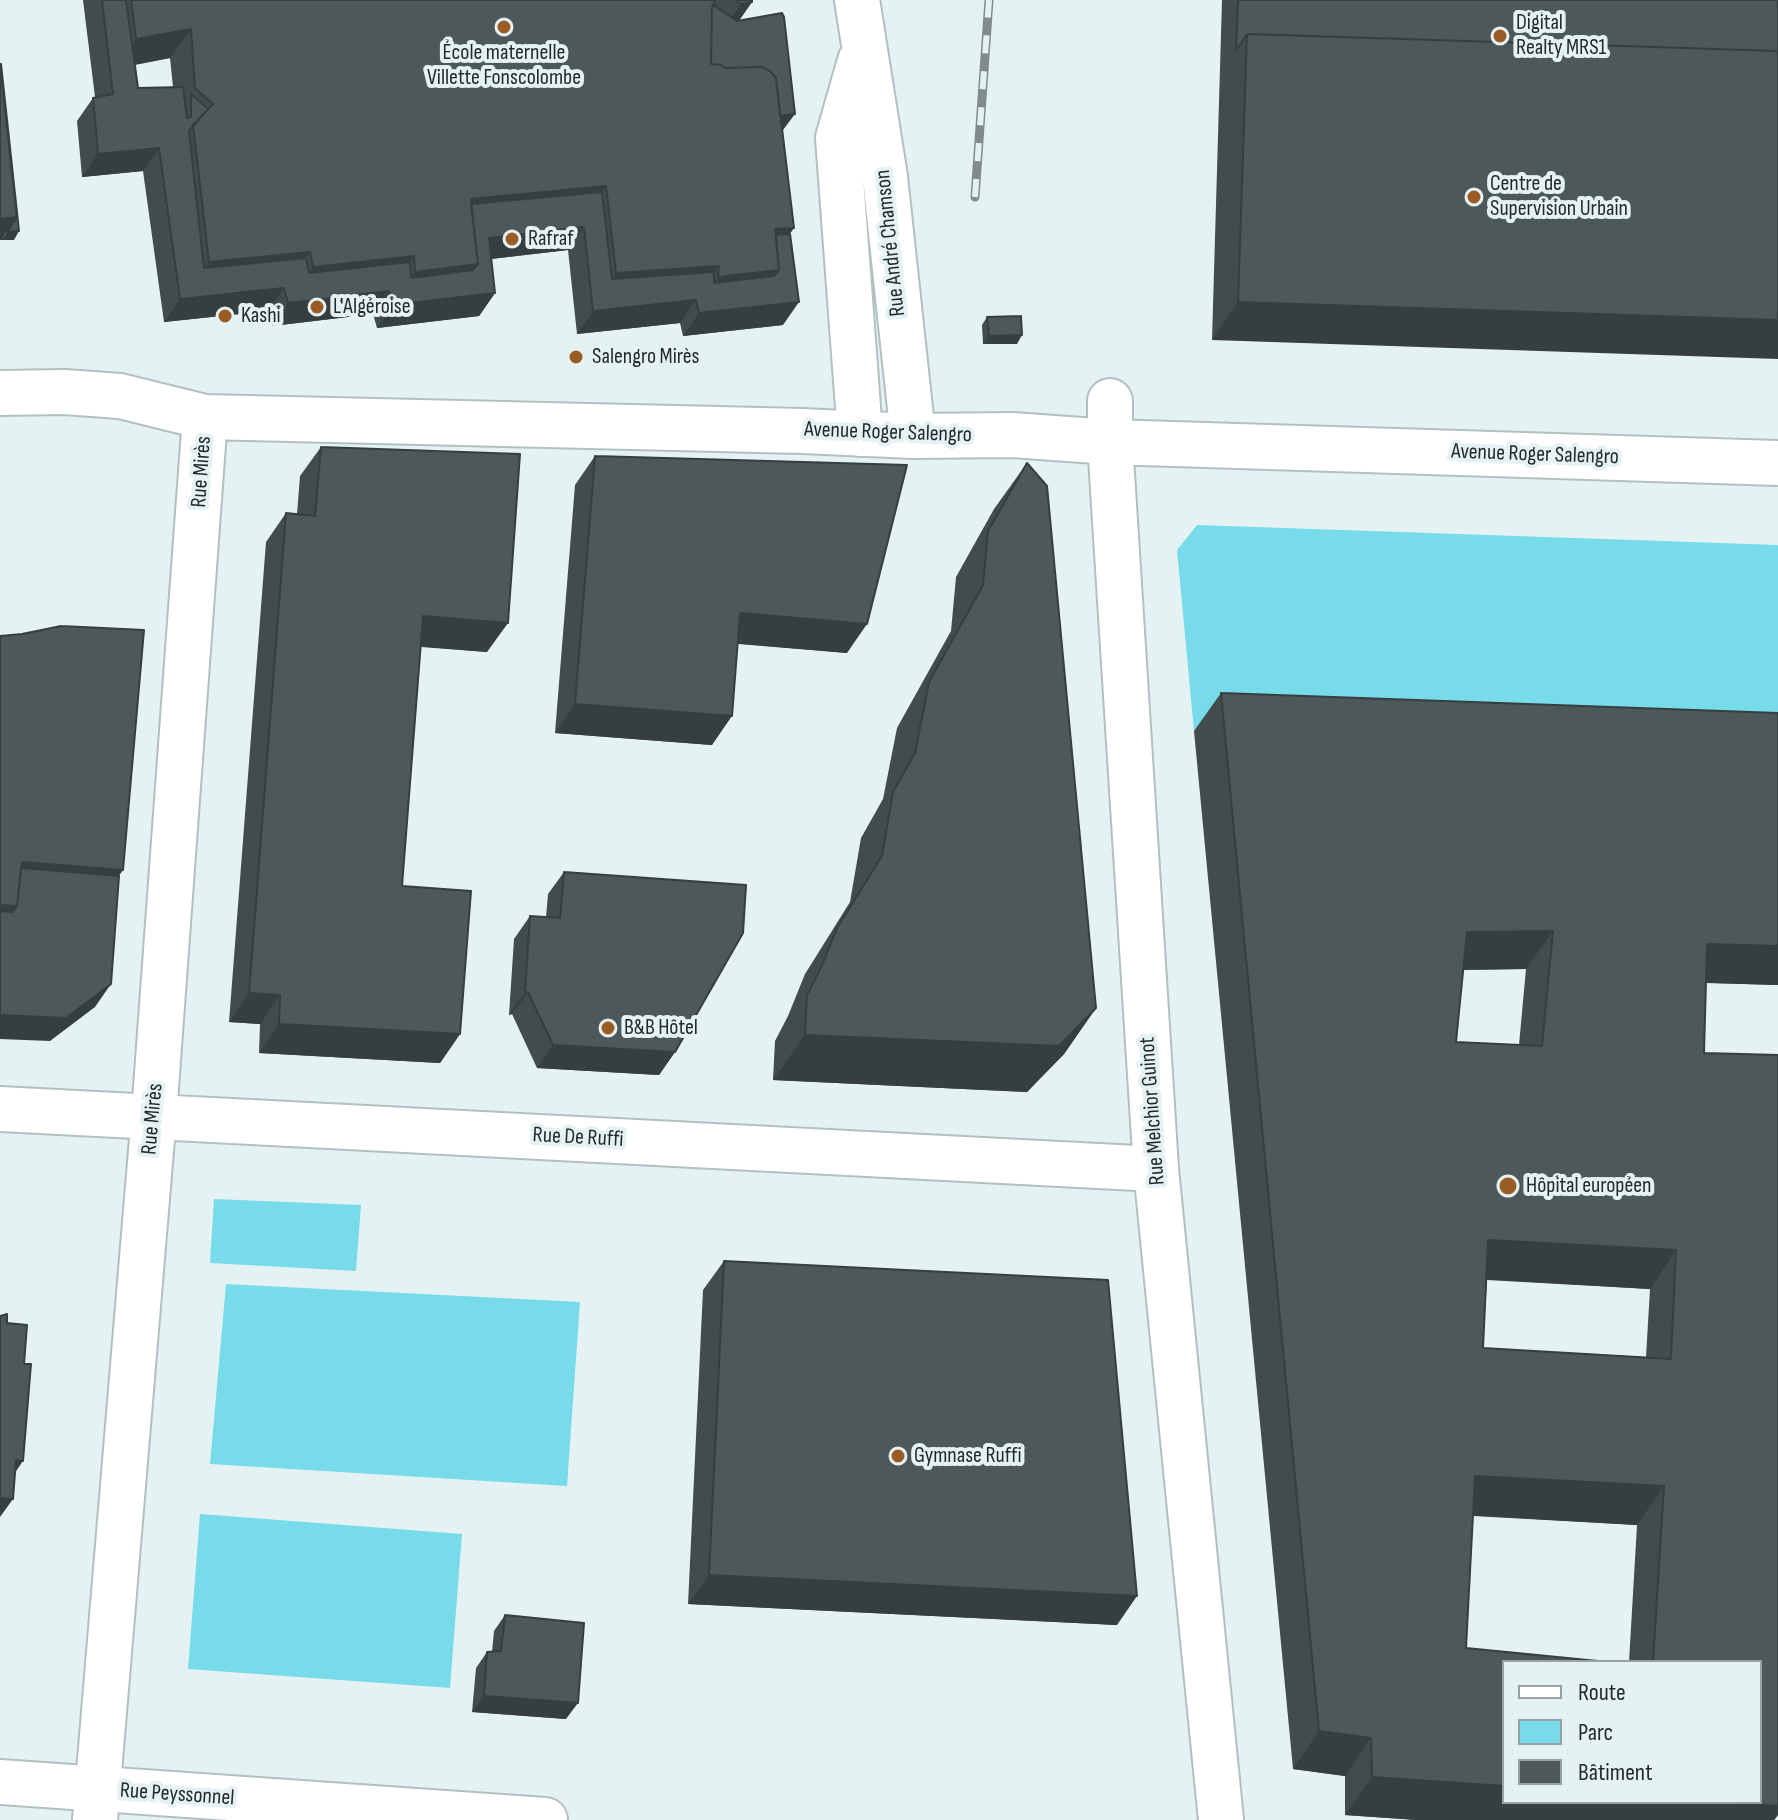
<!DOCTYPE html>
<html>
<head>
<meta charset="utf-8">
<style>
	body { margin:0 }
	#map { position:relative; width:1778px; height:1820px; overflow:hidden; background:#e5f2f4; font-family:"Sofia Sans Condensed",sans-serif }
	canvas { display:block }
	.legend { position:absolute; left:1502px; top:1660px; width:260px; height:144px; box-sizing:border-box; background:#e5f2f4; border:2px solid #98a2a3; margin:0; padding:10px 14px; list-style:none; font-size:24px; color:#24292a }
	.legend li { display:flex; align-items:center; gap:16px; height:40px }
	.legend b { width:40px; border:2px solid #98a2a3 }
</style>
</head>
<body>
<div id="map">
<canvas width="1778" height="1820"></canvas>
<ul class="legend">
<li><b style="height:10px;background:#fff"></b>Route</li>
<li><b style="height:22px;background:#77dbea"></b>Parc</li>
<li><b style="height:22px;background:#4d585a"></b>Bâtiment</li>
</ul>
</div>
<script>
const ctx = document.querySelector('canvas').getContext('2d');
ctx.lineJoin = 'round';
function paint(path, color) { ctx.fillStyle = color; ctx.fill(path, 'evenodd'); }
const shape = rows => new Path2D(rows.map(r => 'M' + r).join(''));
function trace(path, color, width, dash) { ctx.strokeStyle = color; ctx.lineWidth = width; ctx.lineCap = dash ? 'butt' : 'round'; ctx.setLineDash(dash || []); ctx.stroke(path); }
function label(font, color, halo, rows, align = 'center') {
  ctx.font = font + ' "Sofia Sans Condensed",sans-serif'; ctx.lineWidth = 8; ctx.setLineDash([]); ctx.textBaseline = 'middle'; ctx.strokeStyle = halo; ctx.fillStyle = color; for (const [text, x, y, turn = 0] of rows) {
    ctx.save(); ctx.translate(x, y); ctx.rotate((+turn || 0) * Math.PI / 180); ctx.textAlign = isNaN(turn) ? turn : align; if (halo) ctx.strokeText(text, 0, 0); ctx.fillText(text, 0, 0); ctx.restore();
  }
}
const green = shape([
	[1197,525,1778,545,1778,752,1194,731,1177,550],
	[214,1199,361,1205,356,1271,210,1263],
	[226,1284,580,1302,567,1486,210,1464],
	[200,1514,462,1534,450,1688,188,1669]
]);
const minor = shape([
	[857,0,885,177,913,436],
	[0,393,65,392,120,396,205,417,802,431,913,436,1012,435,1110,442,1778,463],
	[1110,401,1110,442,1156,1169,1221,1820],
	[860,434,838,138,860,61],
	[0,1109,1156,1169],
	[95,1820,154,1115,205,417]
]);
const tertiary = shape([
	[0,1782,545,1820]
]);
const rail = shape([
	[975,197,989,0]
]);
const wall = shape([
	[83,0,752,0,752,2,739,20,783,130,782,130,790,234,783,325,683,336,680,323,577,334,568,250,491,259,495,293,479,316,377,328,373,314,272,326,268,311,164,322,143,171,82,177,77,121,93,98,95,97],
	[170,58,173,87,138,88,135,65],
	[1222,0,1778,0,1212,340],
	[987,317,1017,344,983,344,982,325],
	[321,447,487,652,421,647,402,886,460,1034,440,1063,259,1053,260,1024,229,1022,266,542,286,513,297,514,300,476],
	[595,456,847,653,738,644,712,745,555,733,575,485],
	[1027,463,1096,1008,1064,1054,1027,1092,773,1080,775,1041,788,1016,805,974,850,902,861,838,883,799,897,728,951,631,956,577,994,509],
	[1221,693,1778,713,1778,985,1706,983,1704,1053,1778,1815,1774,1820,1417,1820,1345,1815,1345,1776,1293,1769,1194,731],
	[1526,969,1519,1045,1456,1042,1463,970],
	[1487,1280,1650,1289,1646,1357,1483,1348],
	[1473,1516,1637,1525,1629,1662,1760,1662,1504,1802,1466,1648],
	[564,872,675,1052,659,1075,537,1068,512,1014,509,1015,514,939,530,916,546,917,548,894],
	[724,1261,1117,1625,688,1604,703,1290],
	[505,1615,566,1719,472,1712,476,1668,487,1652,492,1652,494,1631]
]);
const shadedWall = shape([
	[752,2,732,31,721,33,741,4],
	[191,29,170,58,116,68,136,39],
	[795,114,783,130,758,133,770,117],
	[159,148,143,171,82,177,98,154],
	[606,186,586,215,469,226,471,199],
	[17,217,1,240,0,240,0,219],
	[584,227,568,250,473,261,489,238],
	[794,228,774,257,775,229],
	[19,231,14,240,1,240,7,232],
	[310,252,290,281,188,291,209,262],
	[414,256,394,285,293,296,313,267],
	[478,264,457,293,395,301,415,272],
	[719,266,698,295,596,302,616,273],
	[779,270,758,299,698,306,718,277],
	[284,288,268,311,164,322,180,299],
	[389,291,373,314,272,326,288,303],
	[495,293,479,316,377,328,393,305],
	[696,300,680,323,577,334,593,311],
	[799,302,783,325,683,336,699,313],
	[1238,302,1778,320,1778,359,1212,340],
	[1022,335,1017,344,983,344,989,336],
	[740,613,867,624,847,653,720,642],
	[423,616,508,623,487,652,403,645],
	[575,704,732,716,712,745,555,733],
	[22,862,123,870,103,899,15,892],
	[0,905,17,906,0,931],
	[1553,931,1526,969,1440,970,1467,932],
	[1707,944,1778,946,1778,985,1680,982],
	[111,984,95,1007,50,1041,0,1039,0,1015],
	[525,992,528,992,512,1014,509,1015],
	[249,993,280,995,260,1024,229,1022],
	[1096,1008,1064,1054,1027,1092,773,1080,805,1035],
	[279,1024,460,1034,440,1063,259,1053],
	[553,1045,675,1052,659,1075,537,1068],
	[1488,1240,1676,1250,1650,1289,1462,1278],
	[16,1460,23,1461,3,1490],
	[1475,1476,1664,1486,1637,1525,1448,1514],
	[0,1498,13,1499,0,1517],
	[709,1575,1137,1596,1117,1625,688,1604],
	[484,1696,578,1703,566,1719,472,1712],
	[1319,1731,1371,1738,1345,1776,1293,1769],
	[1372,1777,1504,1786,1504,1802,1725,1802,1778,1806,1778,1815,1774,1820,1417,1820,1345,1815]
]);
const building = shape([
	[102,0,126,0,138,88,183,87,187,118,191,117,191,94,208,109,189,131,204,268,306,258,309,273,410,262,411,278,473,270,478,264,471,204,602,192,612,279,714,272,714,283,774,276,779,270,776,235,790,234,799,302,699,313,696,300,593,311,584,227,489,238,495,293,393,305,389,291,288,303,284,288,180,299,159,148,98,154,93,98,113,94,102,0],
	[131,0,715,0,712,8,711,64,721,65,725,68,762,67,770,71,776,78,794,228,775,229,779,270,718,277,719,266,616,273,606,186,471,199,478,264,415,272,414,256,313,267,310,252,209,262,193,125,213,104,195,88,191,29,136,39,131,0],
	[735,0,752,0,752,2,741,4,735,0],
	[1238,0,1778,0,1778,51,1247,34,1236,50,1238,0],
	[713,5,737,21,782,13,784,17,795,114,780,116,776,78,770,71,762,67,725,68,721,65,711,64,712,8,713,5],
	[1247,34,1778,51,1778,320,1238,302,1247,34],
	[0,64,17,217,0,219,0,64],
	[0,64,1,64,19,231,7,232,17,217,0,64],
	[1021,316,1022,335,989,336,987,317,1021,316],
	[321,447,520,454,508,623,423,616,402,886,471,891,460,1034,279,1024,280,995,249,993,286,513,315,516,321,447],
	[595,456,907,465,867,624,740,613,732,716,575,704,595,456],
	[1027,463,1047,486,1096,1008,1059,1046,805,1035,807,995,820,970,837,928,882,856,893,792,915,753,929,682,983,585,988,531,1027,463],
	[61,626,144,630,123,870,22,862,17,906,0,905,0,636,22,634,61,626],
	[1221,693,1778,713,1778,946,1707,944,1704,1053,1778,1055,1778,1806,1725,1802,1760,1802,1760,1662,1653,1662,1664,1486,1475,1476,1466,1648,1608,1662,1504,1662,1504,1786,1372,1777,1371,1738,1319,1731,1221,693],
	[1553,931,1542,1046,1456,1042,1467,932,1553,931],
	[1488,1240,1676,1250,1671,1359,1483,1348,1488,1240],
	[21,868,119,876,111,984,66,1018,0,1015,0,911,13,912,17,906,21,868],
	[564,872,746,885,743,933,675,1052,553,1045,528,992,525,992,530,916,560,918,564,872],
	[724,1261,1108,1280,1137,1596,709,1575,724,1261],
	[7,1314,7,1323,27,1325,24,1364,31,1364,23,1461,16,1460,13,1499,0,1498,0,1316,7,1314],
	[505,1615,584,1623,578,1703,484,1696,487,1652,501,1651,505,1615]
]);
const markers = [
	[504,27,8,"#9b5b24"],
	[1500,36,8,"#9b5b24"],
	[1474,197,8,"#9b5b24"],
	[512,239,8,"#9b5b24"],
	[317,307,8,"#9b5b24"],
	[225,316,8,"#9b5b24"],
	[576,357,8,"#9b5b24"],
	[608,1028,8,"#9b5b24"],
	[1508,1186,10,"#9b5b24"],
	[898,1456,8,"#9b5b24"]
];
const poiNames = [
	["Digital",1516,23],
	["Realty MRS1",1516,48],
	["École maternelle",504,53,"center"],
	["Villette Fonscolombe",504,78,"center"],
	["Centre de",1490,184],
	["Supervision Urbain",1490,209],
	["Rafraf",528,239],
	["L'Algéroise",333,307],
	["Kashi",241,316],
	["Salengro Mirès",592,357],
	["B&B Hôtel",624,1028],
	["Hôpital européen",1526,1186],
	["Gymnase Ruffi",914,1456]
];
const streetNames = [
	["Rue André Chamson",891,243,-96],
	["Avenue Roger Salengro",888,433,2],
	["Avenue Roger Salengro",1535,455,2],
	["Rue Mirès",202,472,-86],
	["Rue Melchior Guinot",1153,1111,-94],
	["Rue Mirès",153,1119,-85],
	["Rue De Ruffi",578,1138,3],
	["Rue Peyssonnel",177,1795,4]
];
paint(green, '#77dbea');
trace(minor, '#b3c0c2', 48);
trace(tertiary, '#b3c0c2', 48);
trace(minor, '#fff', 44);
trace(tertiary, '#fff', 44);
trace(rail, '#828b8c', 9);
trace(rail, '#e5f2f4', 6, [18]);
paint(wall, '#424c4d');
paint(shadedWall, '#363e3f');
paint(building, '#4d585a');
trace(building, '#363e3f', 2);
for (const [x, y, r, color] of markers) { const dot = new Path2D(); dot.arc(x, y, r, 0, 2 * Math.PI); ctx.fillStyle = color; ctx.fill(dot); trace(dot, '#e5f2f4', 3); }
label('22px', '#24292a', '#e5f2f4', poiNames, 'left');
label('22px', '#24292a', '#e5f2f4', streetNames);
</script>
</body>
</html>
